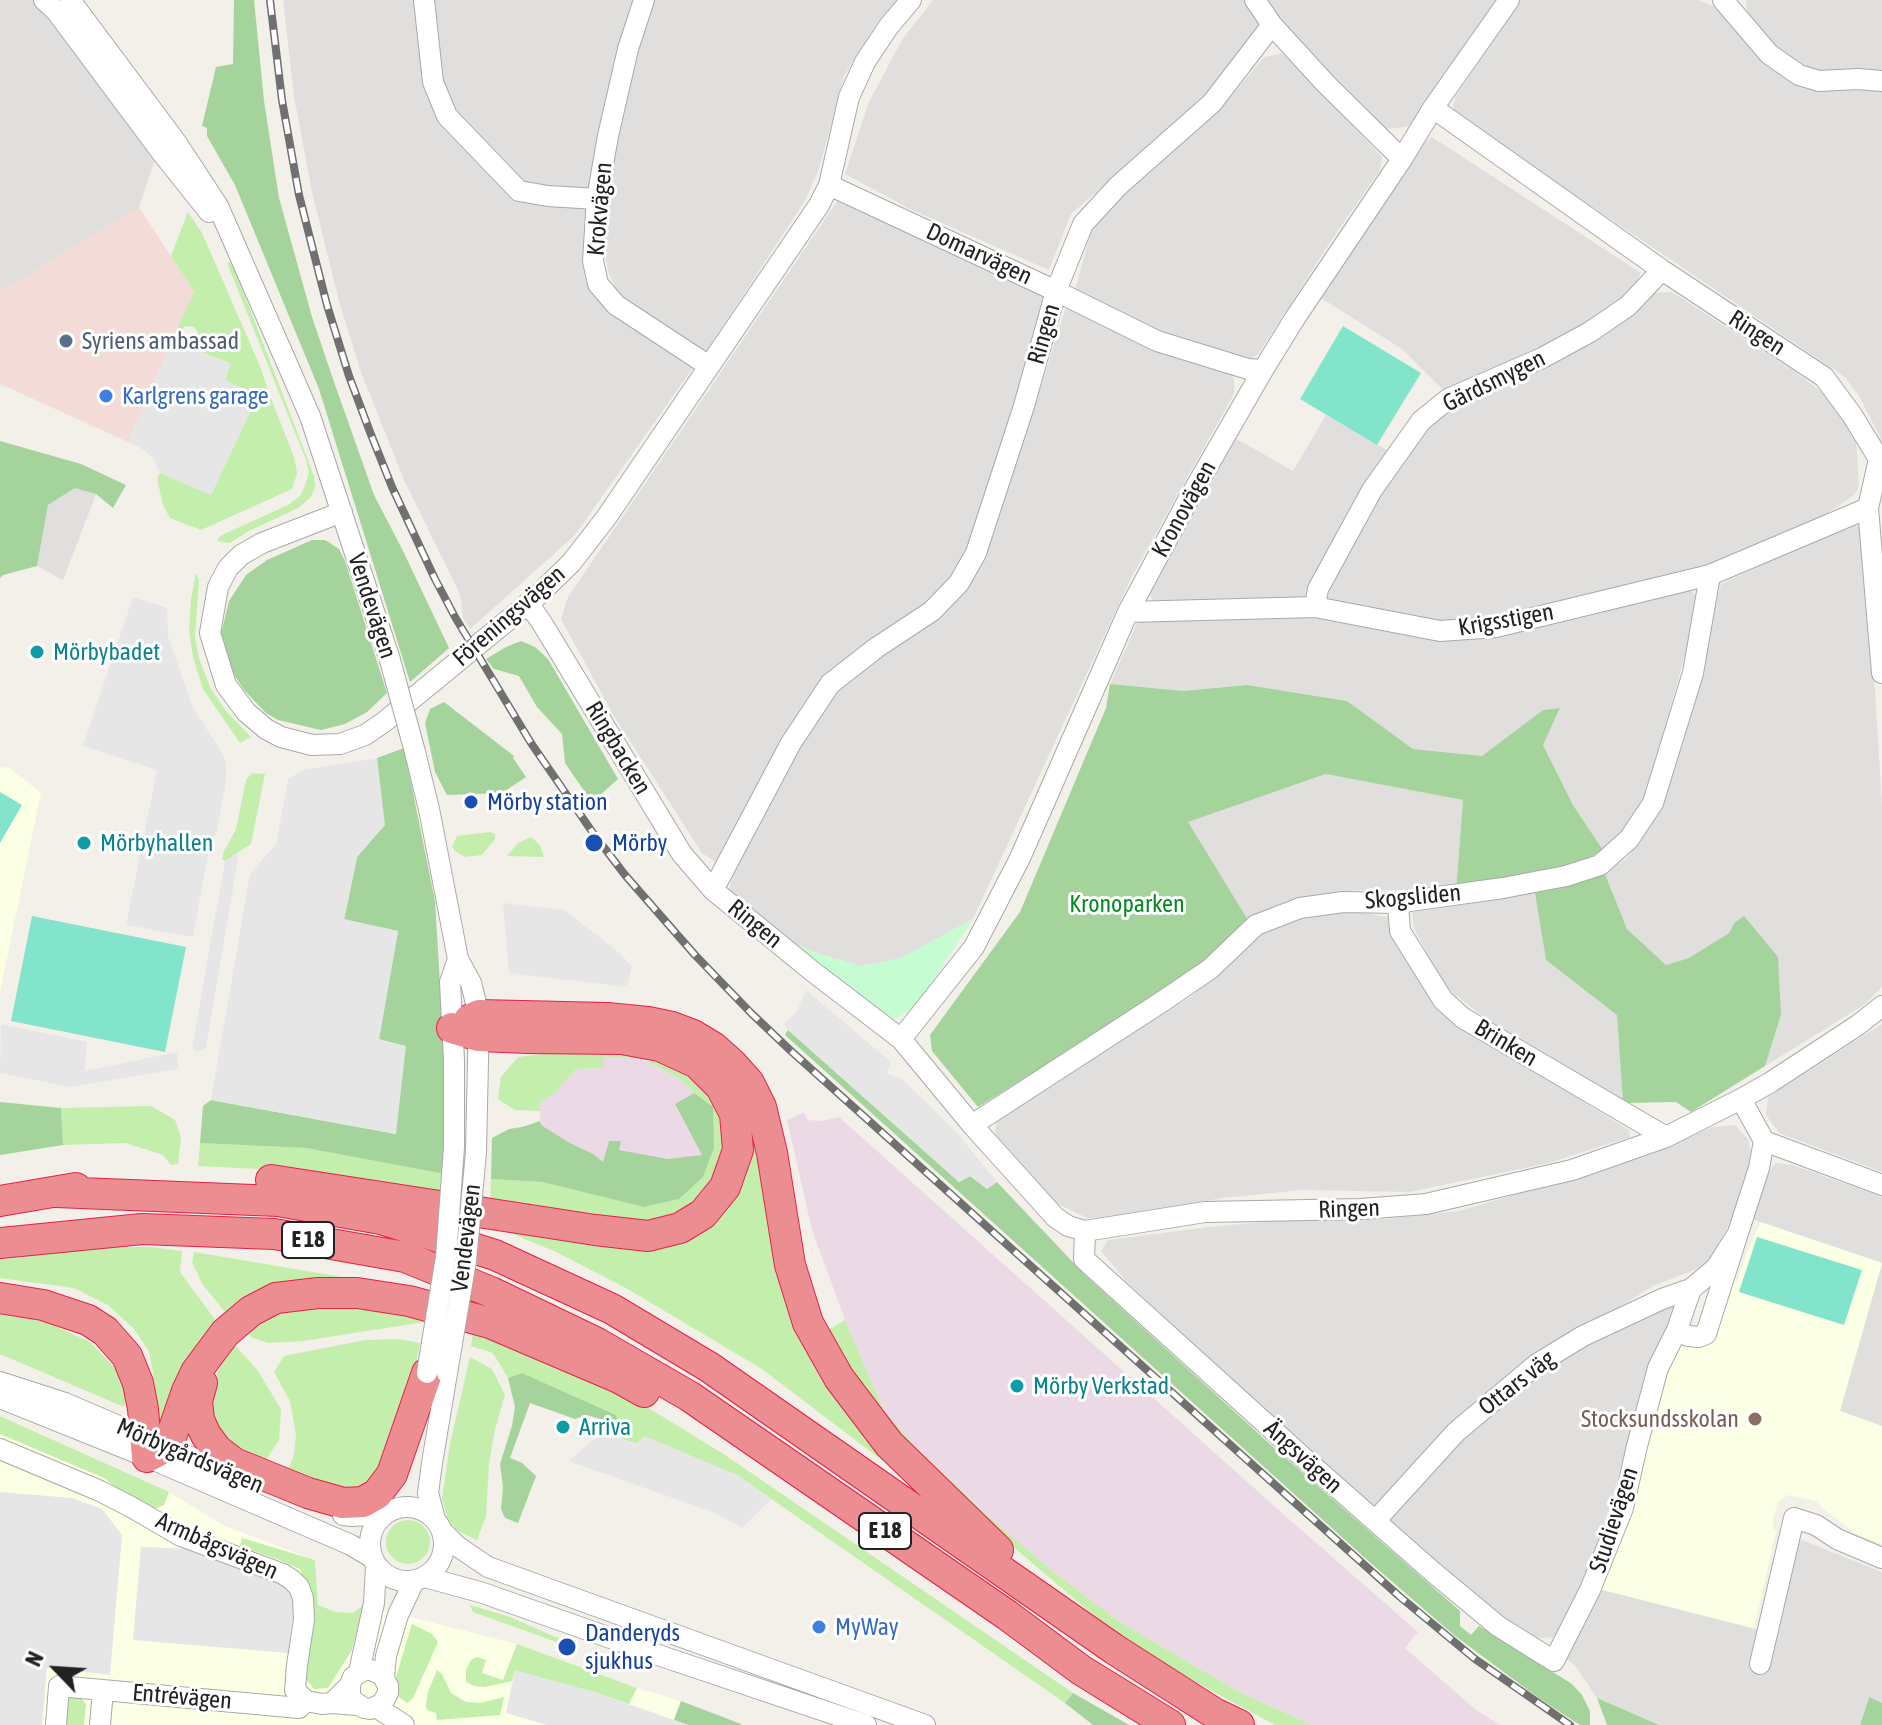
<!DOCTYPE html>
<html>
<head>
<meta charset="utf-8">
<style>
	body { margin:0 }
	#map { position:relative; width:1882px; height:1725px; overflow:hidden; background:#f2f0e8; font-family:"Asap Condensed",sans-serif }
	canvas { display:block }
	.north { position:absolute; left:16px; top:1629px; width:80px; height:80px; -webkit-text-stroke:6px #fff; paint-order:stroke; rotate:295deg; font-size:22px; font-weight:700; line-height:32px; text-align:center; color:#222 }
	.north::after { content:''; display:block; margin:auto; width:28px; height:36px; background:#222; clip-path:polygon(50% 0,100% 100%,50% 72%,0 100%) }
</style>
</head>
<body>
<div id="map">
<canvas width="1882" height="1725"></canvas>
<div class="north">N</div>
</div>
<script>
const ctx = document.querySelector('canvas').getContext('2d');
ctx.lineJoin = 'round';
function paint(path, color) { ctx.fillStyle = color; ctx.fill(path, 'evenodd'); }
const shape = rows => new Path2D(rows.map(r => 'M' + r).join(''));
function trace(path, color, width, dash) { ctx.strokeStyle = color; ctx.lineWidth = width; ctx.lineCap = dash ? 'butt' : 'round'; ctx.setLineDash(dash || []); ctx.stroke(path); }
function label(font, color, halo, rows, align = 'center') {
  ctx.font = font + ' "Asap Condensed",sans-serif'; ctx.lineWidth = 6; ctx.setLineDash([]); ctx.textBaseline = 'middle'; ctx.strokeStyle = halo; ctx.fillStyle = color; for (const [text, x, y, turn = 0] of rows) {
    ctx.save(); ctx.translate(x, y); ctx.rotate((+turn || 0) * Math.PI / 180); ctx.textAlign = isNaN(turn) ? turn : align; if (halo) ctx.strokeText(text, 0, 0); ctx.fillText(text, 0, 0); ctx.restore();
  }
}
const residential = shape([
	[0,0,37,0,156,156,139,207,0,292],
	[283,0,415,0,426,92,450,127,521,201,591,205,589,279,695,365,575,535,470,629,463,618,460,594,404,480,361,372,340,305,312,192,294,96],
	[433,0,638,0,589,189,524,187,460,120,439,75],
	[649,0,897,0,877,23,844,76,819,169,806,199,706,352,621,300,608,271,604,246,605,208,615,125],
	[933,0,1245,0,1264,25,1210,94,1071,214,1049,270,910,209,845,174,869,102,902,40],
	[1266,0,1496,0,1410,126,1381,130,1296,43],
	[1521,0,1698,0,1713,6,1781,76,1803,87,1882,88,1882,441,1859,396,1845,377,1456,115,1453,105,1456,96],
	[1746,0,1882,0,1882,73,1802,72,1747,16],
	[1281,53,1297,66,1382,157,1380,170,1331,241,1259,353,1253,358,1243,359,1169,337,1074,294,1092,228,1131,186,1221,109,1263,58],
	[1432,137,1641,273,1628,297,1579,331,1447,394,1402,349,1321,298,1425,143],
	[838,200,1036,287,1047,298,1044,315,968,548,954,574,934,602,905,623,857,650,817,686,717,863,702,853,614,716,561,619,568,597],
	[1672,292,1794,371,1844,409,1856,440,1859,487,1853,496,1803,530,1710,566,1494,618,1430,623,1327,602,1324,592,1379,491,1408,450,1444,409,1652,293],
	[1066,307,1166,352,1229,371,1234,379,1234,394,1132,576,973,919,901,958,862,966,822,955,788,941,737,899,729,889,732,878,796,746,825,700,974,574,993,537],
	[1326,415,1390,452,1307,597,1302,600,1156,605,1149,594,1235,438,1293,471],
	[100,484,63,580,37,566,48,505,75,488],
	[1852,523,1861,528,1866,541,1882,807,1882,987,1864,1005,1765,1066,1781,1015,1734,923,1729,933,1689,958,1666,965,1627,929,1605,874,1627,858,1644,835,1663,797,1721,584],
	[1684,585,1700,599,1646,798,1624,832,1603,850,1573,805,1543,745,1560,708,1543,710,1483,756,1413,749,1347,701,1247,685,1183,691,1110,684,1139,619,1294,613,1438,639],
	[1327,774,1463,800,1456,891,1355,890,1327,895,1251,925,1187,822],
	[1535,893,1546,960,1617,1014,1623,1103,1523,1048,1444,986,1414,928,1412,909],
	[1349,911,1388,917,1392,938,1413,964,1438,1011,1629,1130,1630,1137,1549,1163,1409,1192,1302,1190,1222,1198,1125,1217,1087,1218,1056,1203,995,1134,997,1118,1192,996,1267,925,1303,918],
	[1882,1024,1882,1172,1779,1133,1766,1115,1768,1097],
	[1735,1125,1748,1139,1752,1158,1740,1201,1709,1264,1653,1286,1542,1356,1376,1509,1368,1508,1126,1281,1101,1251,1108,1240,1209,1227,1313,1217,1386,1219,1459,1211,1649,1155,1713,1127],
	[1776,1163,1793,1165,1882,1197,1882,1426,1840,1411,1882,1263,1754,1220,1767,1174],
	[1675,1302,1679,1308,1621,1465,1603,1535,1558,1637,1525,1639,1387,1528,1385,1516,1472,1424,1529,1378,1601,1334],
	[1802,1540,1882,1572,1882,1703,1868,1698,1860,1725,1659,1725,1597,1698,1576,1667,1566,1658,1595,1588,1774,1634,1794,1547]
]);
const commercial = shape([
	[139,207,194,292,128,442,0,384,0,292]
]);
const industrial = shape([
	[604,1057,640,1057,681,1080,694,1093,675,1105,703,1155,668,1159,619,1150,609,1141,603,1163,593,1154,570,1143,541,1125,539,1103,553,1095,576,1069,604,1068],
	[804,1112,808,1120,821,1121,839,1117,1282,1513,1418,1632,1405,1648,1476,1710,1500,1725,1312,1725,1239,1692,1120,1622,1050,1569,980,1509,915,1446,884,1411,845,1320,812,1230,787,1120]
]);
const education = shape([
	[0,767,9,768,41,793,0,992],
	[1761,1222,1882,1263,1840,1411,1882,1426,1882,1544,1854,1533,1821,1507,1818,1501,1788,1495,1778,1502,1773,1518,1773,1528,1776,1532,1754,1628,1595,1588,1659,1380,1677,1339,1707,1345,1712,1341,1730,1281,1737,1282,1748,1250],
	[0,1416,169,1492,225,1526,315,1560,318,1605,336,1612,353,1613,363,1605,517,1644,637,1688,681,1701,741,1725,0,1725]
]);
const grass = shape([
	[188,212,202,233,260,366,270,396,294,457,297,473,292,489,201,530,170,518,163,505,157,478,160,473,211,495,257,396,225,380,230,363,186,346,199,335,194,327,185,326,178,343,172,340,194,292,171,256],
	[232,262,314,476,315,488,310,498,298,508,247,532,230,543,217,541,220,536,288,505,300,496,305,486,309,472,306,460,227,263],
	[196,573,199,580,195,636,199,658,210,687,225,710,251,737,240,743,203,689,193,657,189,630,191,599],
	[252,773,265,774,251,844,225,861,222,859,224,851,236,829,246,780],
	[490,832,495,834,495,839,482,855,465,857,456,852,452,847,457,836],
	[531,837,540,845,544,857,507,856,518,843],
	[621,1050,669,1064,707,1087,724,1116,725,1143,718,1178,699,1202,672,1218,628,1227,490,1203,491,1179,542,1182,644,1207,678,1199,703,1177,714,1148,694,1093,681,1080,640,1057,604,1057,604,1068,576,1069,553,1095,539,1103,540,1111,515,1110,498,1099,501,1077,518,1057,559,1052],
	[151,1106,175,1120,181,1137,178,1164,171,1165,163,1155,126,1143,63,1145,61,1108],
	[753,1125,767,1211,896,1471,762,1369,626,1288,554,1251,486,1223,671,1245,697,1235,720,1215,746,1128],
	[200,1143,306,1148,445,1174,444,1195,280,1170,198,1166],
	[98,1247,150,1247,182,1251,180,1272,216,1321,201,1340,181,1375,159,1426,155,1385,149,1351,134,1329,108,1305,74,1288,0,1278,0,1260],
	[194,1252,390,1285,237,1305,226,1313,203,1285,192,1262],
	[306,1305,356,1308,399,1308,428,1313,424,1322,303,1341,268,1343,253,1338,245,1332,262,1318],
	[0,1313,47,1322,90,1342,116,1369,127,1391,124,1407,0,1354],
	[845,1320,884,1411,915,1446,980,1509,1050,1569,1120,1622,1239,1692,1312,1725,1275,1725,1190,1679,1111,1630,1017,1550,941,1478,877,1410,825,1332],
	[473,1331,584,1375,647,1407,725,1455,1073,1693,1065,1703,737,1475,622,1439,616,1415,522,1373,508,1378,493,1353,471,1346],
	[398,1339,420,1343,412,1385,372,1484,352,1491,286,1475,294,1455,296,1435,290,1401,274,1372,284,1356,365,1340],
	[236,1346,258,1371,281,1409,279,1440,262,1466,219,1437,209,1419,213,1384,227,1350],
	[470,1357,492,1369,505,1395,495,1429,489,1463,486,1516,477,1540,458,1531,448,1520,442,1499,450,1444],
	[0,1416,169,1492,164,1505,146,1513,104,1478,0,1434],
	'386 1542a22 22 0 1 1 44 0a22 22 0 1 1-44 0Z',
	[242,1538,315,1560,318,1605,336,1612,353,1613,363,1605,352,1650,328,1688,314,1689,306,1679,314,1613,300,1569,282,1561,240,1546],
	[470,1605,510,1617,555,1637,566,1640,562,1644,473,1612],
	[412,1624,432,1634,438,1642,413,1698,407,1703,400,1698,396,1692,395,1680],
	[517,1644,637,1688,629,1704,594,1692,515,1671,512,1681,485,1687,474,1686,466,1682,466,1670,471,1660,477,1657,486,1660,482,1673,503,1680],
	[437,1670,442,1674,451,1693,466,1702,481,1703,504,1697,500,1715,437,1720,436,1713,427,1710,426,1705,428,1692],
	[71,1697,81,1698,86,1704,84,1725,64,1725,65,1703]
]);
const forest = shape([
	[234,0,254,0,264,101,279,198,312,317,334,382,374,495,403,551,449,648,410,682,319,389,235,185,207,136,207,128,202,126,216,67,233,64],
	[0,441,81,464,126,485,113,508,96,494,75,488,48,505,37,566,3,575,0,578],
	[312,540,325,540,339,549,345,561,387,693,367,712,345,724,321,730,278,720,266,713,244,690,229,667,220,638,229,601,246,575,267,560],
	[521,641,535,647,548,659,618,779,600,795,589,798,565,763,562,734,537,707,519,676,494,669,486,659,506,647],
	[1110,684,1183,691,1247,685,1347,701,1413,749,1482,756,1543,710,1560,708,1543,745,1573,805,1603,850,1583,861,1560,869,1456,891,1463,800,1326,774,1188,822,1251,925,1200,969,978,1107,932,1051,930,1035,1020,912,1106,708],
	[444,702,514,756,513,758,526,777,502,793,447,795,435,772,425,723,430,709],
	[404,748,435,901,449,1136,445,1174,306,1148,200,1143,203,1106,211,1100,396,1134,379,1039,398,931,344,920,357,857,384,825,377,758],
	[1605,874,1627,929,1666,965,1689,958,1729,933,1734,923,1744,916,1778,957,1781,1015,1765,1066,1691,1112,1676,1102,1623,1103,1617,1015,1546,960,1535,893],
	[788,1030,959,1182,970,1176,987,1189,997,1182,1085,1275,1271,1445,1460,1611,1460,1626,1471,1635,1479,1626,1572,1684,1582,1695,1590,1711,1590,1725,1580,1725,1540,1699,1454,1635,1374,1566,785,1035],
	[694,1093,713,1107,714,1148,703,1177,679,1199,644,1207,542,1182,491,1179,492,1138,509,1129,522,1127,540,1121,541,1125,570,1143,593,1154,603,1162,609,1141,621,1141,619,1150,668,1159,702,1155,675,1104],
	[0,1102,61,1108,63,1145,0,1155],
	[522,1373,616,1415,622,1439,614,1423,587,1415,575,1419,530,1403,510,1458,522,1463,536,1476,518,1523,505,1518,501,1509,503,1487,500,1464,512,1426,515,1407,508,1378],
	[1073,1693,1129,1725,1093,1725,1065,1703],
	[1869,1697,1882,1703,1882,1725,1860,1725],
	[1597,1698,1659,1725,1607,1725],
	[681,1701,741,1724,741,1725,688,1725,674,1720]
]);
const park = shape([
	[973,919,921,999,910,1010,895,1019,872,1008,788,941,822,955,862,966,901,958]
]);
const pitch = shape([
	[1343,326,1421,373,1377,445,1300,399],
	[0,792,22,805,0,843],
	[32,916,186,947,165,1052,11,1021],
	[1757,1237,1862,1270,1844,1325,1739,1292]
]);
const parking = shape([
	[172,340,231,364,225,380,258,396,211,495,160,473,153,458,139,447,128,442],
	[133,597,167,608,168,636,193,708,219,748,226,762,226,781,217,831,210,843,193,937,126,925,157,770,83,746],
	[377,758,385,825,357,857,344,919,398,931,379,1039,406,1046,396,1134,211,1100,250,874,276,844,288,779,303,770],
	[239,853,206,1048,197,1052,192,1048,225,861],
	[503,903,564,910,621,954,632,967,627,987,509,973],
	[806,990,891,1062,886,1073,902,1079,957,1133,997,1182,987,1189,970,1176,959,1182,783,1025,797,1011],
	[1,1024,87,1042,85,1071,177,1052,178,1069,70,1087,0,1073],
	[614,1423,623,1440,635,1444,645,1436,737,1475,771,1499,742,1528,713,1512,568,1461],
	[0,1492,72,1498,102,1509,122,1535,110,1675,47,1668,42,1725,0,1725],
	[141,1547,198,1549,275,1579,288,1588,295,1601,288,1653,133,1640],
	[515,1670,594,1692,688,1725,547,1725,506,1713]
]);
const minor = shape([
	[44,0,56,11,162,153,209,212],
	[70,0,176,142,218,206,310,416,390,660],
	[424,0,433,82,447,116,519,191,548,196,597,199],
	[644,0,628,49,608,136,597,199,593,261,598,284,616,305,709,366],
	[1255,0,1272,25],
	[1723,0,1769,54,1799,75,1819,81,1858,79,1882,81],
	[1433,108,1662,270,1824,377,1852,415,1879,459,1868,508,1882,673],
	[1402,159,1326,84,1272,25,1212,103,1118,186,1083,224,1056,291,1024,406,976,553,959,583,932,611,876,648,830,684,791,743,713,890,812,971,901,1039,972,1125,1055,1217,1068,1226,1085,1231,1205,1212,1361,1209,1426,1204,1572,1170,1666,1137,1741,1099,1771,1082,1858,1025,1882,1006],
	[829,185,1056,291,1157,341,1248,369,1263,370],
	[342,512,262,543,241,555,228,568,218,587,210,633,226,685,246,712,266,729,281,737,312,745,340,744,365,735,384,722,535,598,571,563,606,518,819,205,829,185,849,97,865,62,889,26,911,0],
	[528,603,542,623,682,854,713,890],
	[1315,607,1318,589,1372,490,1421,421,1448,399,1542,358,1590,332,1628,306,1662,270],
	[1128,612,1315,607,1440,631,1496,627,1710,575,1868,508],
	[415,752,429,809,458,959,471,983,479,1015,476,1152],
	[1398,903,1400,931,1443,1000,1463,1018,1666,1137],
	[901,1039,974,947,1020,858,1128,612,1187,502,1263,370,1295,318,1402,159,1433,108,1509,0],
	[1741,1099,1764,1141,1882,1185],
	[972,1125,1163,1001,1210,969,1256,925,1300,908,1343,902,1398,903,1417,900,1503,888,1566,876,1600,865,1629,839,1653,803,1693,673,1710,575],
	[454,1147,454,1060,450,982,458,959],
	[1085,1231,1084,1259,1307,1461,1433,1572,1498,1626,1554,1661,1590,1590,1623,1508,1637,1446,1658,1368,1677,1330],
	[1738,1233,1706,1334,1699,1337,1688,1336,1677,1330,1691,1289,1716,1268,1738,1233,1759,1168,1764,1141],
	[0,1382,65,1403,237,1477],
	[0,1398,147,1457,351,1545,371,1557],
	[0,1449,100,1491,133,1508,181,1536,283,1574,292,1580,299,1587,303,1598,304,1620,297,1665,295,1690,306,1701,322,1704,332,1703,357,1705],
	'370 1544a37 37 0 1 1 74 0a37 37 0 1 1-74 0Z',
	[343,1515,352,1516,382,1514],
	[435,1519,428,1493,432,1463,447,1373],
	[1375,1521,1456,1432,1537,1364,1583,1336,1662,1299,1691,1289],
	[442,1531,457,1546,488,1567,925,1725],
	[425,1577,483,1593,667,1658,866,1725],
	[1760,1664,1794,1518,1816,1525,1837,1539,1882,1558],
	[359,1672,374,1603,376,1567],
	[384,1677,386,1656,398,1615,414,1581],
	[332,1703,350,1685,353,1677,364,1670,371,1670,382,1675,388,1686,388,1693,382,1704,370,1709,364,1708,353,1701,350,1695,350,1685],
	[376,1707,404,1725],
	[56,1725,59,1686,299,1708,306,1701],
	[100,1725,103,1690]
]);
const highway = shape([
	[469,1020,479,1015,607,1018,648,1022,672,1027,693,1035,713,1047,732,1064,749,1083,761,1107,772,1153,790,1265,808,1323,839,1378,889,1444,998,1550],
	[271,1180,595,1230,648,1236,680,1228,703,1214,725,1187,738,1150,735,1114,721,1087,697,1063,660,1046,622,1039,528,1038,479,1036,452,1028],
	[56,1192,278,1201,381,1219,495,1255,612,1309,709,1367,1114,1649,1214,1713,1239,1725],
	[0,1201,76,1188],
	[0,1243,142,1229,274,1234,405,1257,491,1292,597,1343,689,1396,1007,1615,1081,1670,1170,1725],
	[0,1298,43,1305,88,1320,105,1331,127,1356,138,1383,143,1409,147,1457,168,1446,187,1391,196,1372,225,1333,251,1311,276,1298,318,1293,357,1293,409,1301,490,1323,619,1378,644,1392],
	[202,1383,197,1401,199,1420,206,1435,217,1450,234,1463,308,1493,343,1503,363,1502,377,1494,392,1474,427,1373]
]);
const rail = shape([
	[270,0,282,100,299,195,327,305,349,376,370,432,392,487,435,579,455,617,531,743,593,833,625,875,695,955,751,1013,791,1051,1399,1596,1475,1659,1570,1725]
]);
const minorBridge = shape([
	[390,660,415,752],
	[427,1373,446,1257,454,1147],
	[447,1373,466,1261,476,1152]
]);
const markers = [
	[66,341,8,"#5c6f8a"],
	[106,396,8,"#3f7fe0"],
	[37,652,8,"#0f9aa8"],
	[471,802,8,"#1a4fb4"],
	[84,843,8,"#0f9aa8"],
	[594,843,10,"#1a4fb4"],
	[1017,1386,8,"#0f9aa8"],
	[1755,1419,8,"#8d6e63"],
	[563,1427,8,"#0f9aa8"],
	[819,1627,8,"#3f7fe0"],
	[567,1647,10,"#1a4fb4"]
];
const shields = [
	[308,1240,52],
	[885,1531,52]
];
const shieldNames = [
	["E 18",308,1240],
	["E 18",885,1531]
];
const streetNames = [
	["Krokvägen",600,209,-85],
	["Domarvägen",979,254,25],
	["Ringen",1757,333,33],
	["Ringen",1044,334,-74],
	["Gärdsmygen",1494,381,-26],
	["Kronovägen",1184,509,-61],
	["Vendevägen",372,606,72],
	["Föreningsvägen",509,616,-41],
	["Krigsstigen",1506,620,-10],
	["Ringbacken",618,748,59],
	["Skogsliden",1413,897,-5],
	["Ringen",755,924,39],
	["Brinken",1506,1043,31],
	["Ringen",1349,1209,-2],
	["Vendevägen",466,1238,-83],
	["Ottars väg",1517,1383,-38],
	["Mörbygårdsvägen",190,1456,23],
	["Ängsvägen",1303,1457,42],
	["Studievägen",1614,1520,-72],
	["Armbågsvägen",217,1546,24],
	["Entrévägen",182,1697,5]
];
const serviceNames = [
	["Syriens ambassad",82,341]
];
const shopNames = [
	["Karlgrens garage",122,396],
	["MyWay",835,1627]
];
const cultureNames = [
	["Mörbybadet",53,652],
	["Mörbyhallen",100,843],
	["Mörby Verkstad",1033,1386],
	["Arriva",579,1427]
];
const transitNames = [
	["Mörby station",487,802],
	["Mörby",612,843],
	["Danderyds",585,1633],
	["sjukhus",585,1661]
];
const parkNames = [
	["Kronoparken",1127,904]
];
const educationNames = [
	["Stocksundsskolan",1739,1419]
];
paint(residential, '#e0dfde');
paint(commercial, '#f3dcd7');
paint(industrial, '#ebdae6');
paint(education, '#fbffe4');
paint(grass, '#c3eeac');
paint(forest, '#a4d39b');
paint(park, '#c5fcd1');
paint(pitch, '#83e4cc');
paint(parking, '#e6e6e6');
trace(minor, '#a9a9a9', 22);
trace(highway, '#e42149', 32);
trace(minor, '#fff', 20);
trace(highway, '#ec8d92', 30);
trace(rail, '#707070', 8);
trace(rail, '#fff', 5, [15]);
trace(minorBridge, '#a9a9a9', 22, []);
trace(minorBridge, '#fff', 20);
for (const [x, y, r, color] of markers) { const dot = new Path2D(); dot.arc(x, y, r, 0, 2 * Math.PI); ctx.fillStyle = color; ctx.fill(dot); trace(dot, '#fff', 3); }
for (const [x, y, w] of shields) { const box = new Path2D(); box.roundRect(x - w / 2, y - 18, w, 36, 6); ctx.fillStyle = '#fff'; ctx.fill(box); trace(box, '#222', 2); }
label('bold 22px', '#222', null, shieldNames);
label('24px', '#222', '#fff', streetNames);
label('24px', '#4e5e75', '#fff', serviceNames, 'left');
label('24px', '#366cbe', '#fff', shopNames, 'left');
label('24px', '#0d838f', '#fff', cultureNames, 'left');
label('24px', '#164399', '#fff', transitNames, 'left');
label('24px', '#068923', '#fff', parkNames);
label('24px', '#785e54', '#fff', educationNames, 'right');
</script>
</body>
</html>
